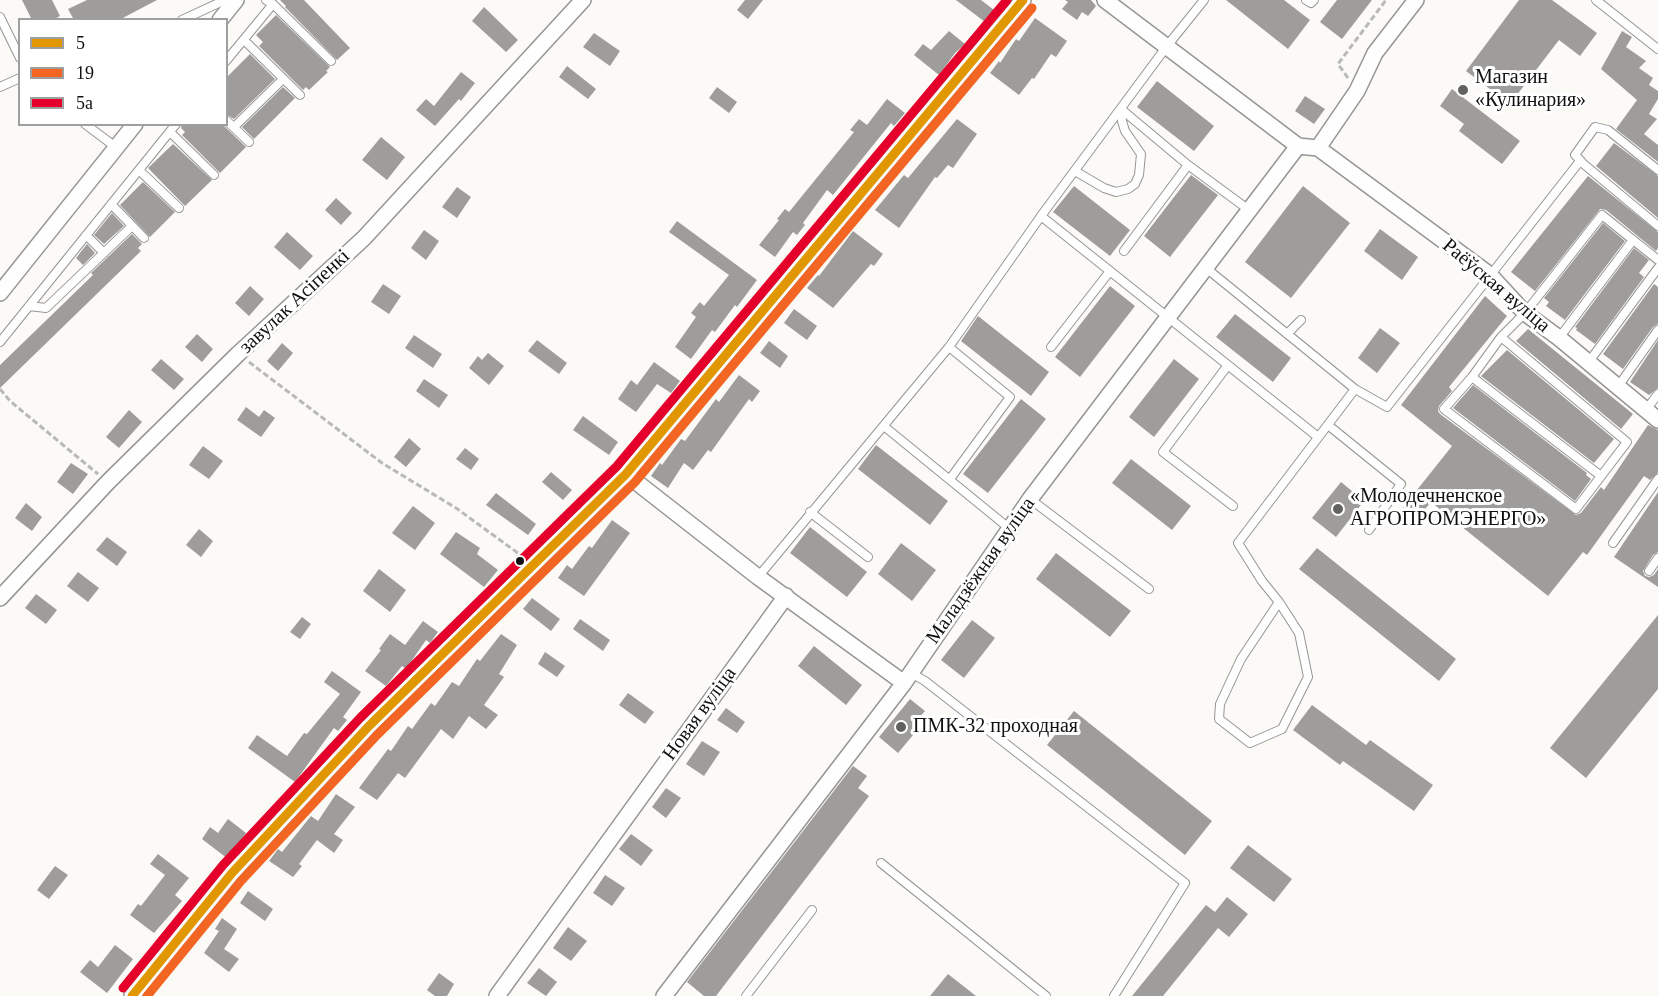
<!DOCTYPE html>
<html>
<head>
<meta charset="utf-8">
<style>
	body { margin:0 }
	#map { position:relative; width:1658px; height:996px; overflow:hidden; background:#fbfaf6; font-family:Georgia,serif }
	canvas { display:block }
	.legend { position:absolute; left:18px; top:18px; width:210px; height:108px; box-sizing:border-box; background:#fff; border:2px solid #9f9f9f; margin:0; padding:8px 10px; list-style:none; font-size:18px; color:#101010 }
	.legend li { display:flex; align-items:center; gap:12px; height:30px }
	.legend b { width:30px; border:2px solid #9f9f9f }
</style>
</head>
<body>
<div id="map">
<canvas width="1658" height="996"></canvas>
<ul class="legend">
<li><b style="height:8px;background:#e09702"></b>5</li>
<li><b style="height:8px;background:#f26522"></b>19</li>
<li><b style="height:8px;background:#e4002b"></b>5а</li>
</ul>
</div>
<script>
const ctx = document.querySelector('canvas').getContext('2d');
ctx.lineJoin = 'round';
function paint(path, color) { ctx.fillStyle = color; ctx.fill(path, 'evenodd'); }
const shape = rows => new Path2D(rows.map(r => 'M' + r).join(''));
function trace(path, color, width, dash) { ctx.strokeStyle = color; ctx.lineWidth = width; ctx.lineCap = dash ? 'butt' : 'round'; ctx.setLineDash(dash || []); ctx.stroke(path); }
function label(font, color, halo, rows, align = 'center') {
  ctx.font = font + ' Georgia,serif'; ctx.lineWidth = 6; ctx.setLineDash([]); ctx.textBaseline = 'middle'; ctx.strokeStyle = halo; ctx.fillStyle = color; for (const [text, x, y, turn = 0] of rows) {
    ctx.save(); ctx.translate(x, y); ctx.rotate((+turn || 0) * Math.PI / 180); ctx.textAlign = isNaN(turn) ? turn : align; if (halo) ctx.strokeText(text, 0, 0); ctx.fillText(text, 0, 0); ctx.restore();
  }
}
const building = shape([
	[22,0,52,0,60,16,53,20,32,20],
	[87,0,157,0,119,20,74,20,68,9],
	[280,0,304,0,350,48,337,60,285,7,286,6],
	[745,0,763,0,748,19,737,10],
	[956,0,981,0,994,10,985,22],
	[1065,0,1091,0,1096,6,1088,16,1082,12,1077,20,1062,9,1068,2],
	[1226,0,1284,0,1310,20,1288,49],
	[1337,0,1372,0,1342,39,1320,22],
	[1519,0,1552,0,1597,33,1580,56,1559,40,1510,104,1466,71],
	[484,7,518,40,506,52,472,21],
	[276,15,330,67,326,71,328,72,309,90,306,87,303,90,259,46,263,42,256,35],
	[1035,18,1067,41,1056,57,1051,54,1034,79,1032,78,1019,95,990,73,999,61,1000,63,1016,39,1019,41],
	[949,31,965,44,955,53,939,75,914,55,923,44,931,50],
	[1622,31,1632,37,1626,47,1646,61,1639,68,1653,78,1649,85,1658,91,1658,99,1649,114,1657,119,1644,134,1658,145,1658,162,1616,129,1637,100,1601,69],
	[594,33,620,51,610,66,583,47],
	[250,54,275,79,234,119,226,114,226,78],
	[567,66,596,89,588,99,559,77],
	[461,72,475,83,461,101,459,99,435,126,416,110,426,99,434,106],
	[1157,81,1214,126,1194,151,1137,107],
	[283,87,295,98,254,139,242,127],
	[717,87,737,102,729,113,709,98],
	[1452,89,1520,141,1502,164,1459,131,1464,124,1440,106],
	[1305,96,1325,109,1314,124,1295,111],
	[887,99,905,113,894,126,891,123,833,195,827,190,803,223,805,225,797,235,793,232,775,257,759,245,779,220,777,219,785,209,789,212,854,132,850,130,859,119,867,125],
	[957,119,977,134,953,168,948,165,937,178,935,177,899,228,875,210,904,175,908,178],
	[182,124,222,124,246,147,220,173,182,135,185,132,181,128],
	[381,137,405,157,387,180,362,160],
	[1614,143,1658,176,1658,218,1596,166],
	[173,144,212,180,185,206,148,168],
	[1191,175,1218,195,1170,257,1144,236],
	[1588,176,1658,232,1658,248,1656,251,1606,210,1600,209,1535,291,1511,272],
	[143,182,175,212,150,237,120,205],
	[1074,186,1130,230,1110,256,1053,212],
	[1303,186,1350,223,1291,298,1245,262],
	[457,187,471,197,457,218,442,207],
	[336,198,352,213,341,225,325,210],
	[112,213,124,226,104,244,94,235],
	[677,221,757,280,737,307,735,305,715,332,712,330,691,359,675,347,696,317,691,313,700,302,704,306,729,275,669,232],
	[1603,223,1625,241,1565,320,1546,306,1549,302,1544,298],
	[1380,229,1418,257,1402,280,1364,251],
	[424,230,439,241,426,260,411,248],
	[853,231,883,254,874,266,871,264,833,308,807,288,818,275,819,276],
	[287,232,313,256,300,270,274,247],
	[132,234,142,244,138,248,141,251,0,388,0,365,93,275,91,273],
	[87,244,95,253,83,265,76,258],
	[1634,248,1649,260,1639,273,1644,277,1595,344,1576,330,1577,328,1575,327],
	[383,284,401,296,389,314,371,302],
	[1654,284,1658,287,1658,324,1653,327,1623,369,1603,354],
	[250,286,264,299,249,316,235,303],
	[1110,286,1135,306,1080,377,1055,357],
	[1485,296,1507,316,1449,387,1452,391,1439,406,1438,411,1440,414,1576,515,1581,513,1601,487,1604,490,1648,425,1658,430,1658,473,1650,480,1644,476,1587,555,1583,552,1548,596,1431,502,1415,521,1401,510,1452,446,1401,405],
	[794,309,817,326,807,340,784,323],
	[1235,314,1291,358,1273,382,1216,337],
	[978,316,1049,372,1031,396,961,341],
	[1380,328,1400,343,1377,373,1358,358],
	[1528,329,1633,414,1621,429,1516,341],
	[197,334,213,349,202,362,185,347],
	[414,335,442,354,433,368,405,348],
	[537,340,567,363,559,374,528,351],
	[1658,340,1658,388,1649,395,1630,382],
	[769,341,788,356,780,368,760,353],
	[282,343,293,353,278,371,267,361],
	[1507,350,1614,439,1594,463,1481,376],
	[488,353,504,366,489,385,469,368,478,356,482,360],
	[161,359,184,379,174,390,151,370],
	[1174,359,1199,379,1154,437,1129,417],
	[654,362,680,381,671,393,657,384,636,412,618,399,631,380,637,385],
	[739,375,760,391,752,402,749,399,711,452,708,450,693,470,684,463,668,488,651,476,660,463,662,465,681,439,685,441,716,399,719,402],
	[424,379,448,395,439,408,416,391],
	[1473,385,1587,473,1586,475,1591,479,1575,501,1453,408],
	[1021,399,1046,419,988,493,963,474],
	[246,407,259,417,264,410,275,418,261,437,237,420],
	[129,410,142,422,119,448,106,437],
	[583,416,618,442,609,455,573,430],
	[409,438,421,449,406,467,394,457],
	[876,445,948,501,930,525,858,469],
	[203,446,223,461,209,479,189,465],
	[465,448,479,459,471,470,456,459],
	[1131,459,1191,506,1172,530,1112,483],
	[71,463,88,474,73,494,57,482],
	[551,472,572,490,563,500,542,482],
	[1341,482,1364,501,1336,537,1312,518],
	[1658,492,1658,552,1653,555,1643,571,1645,576,1649,577,1654,575,1658,569,1658,587,1614,557],
	[496,493,536,524,528,535,486,505],
	[26,503,42,517,32,531,15,518],
	[413,506,435,523,415,550,392,533],
	[612,520,630,533,584,596,558,578,567,565,572,569,589,546,592,548],
	[810,527,867,572,847,597,790,553],
	[199,529,213,541,201,557,186,545],
	[456,532,480,548,477,554,498,570,484,587,440,554],
	[107,537,127,552,117,566,96,550],
	[901,543,936,570,912,601,878,574],
	[1317,548,1456,659,1439,681,1299,569],
	[1056,553,1131,611,1110,637,1036,579],
	[379,569,406,590,390,612,363,591],
	[78,572,99,588,88,602,67,586],
	[36,594,57,610,46,624,25,608],
	[532,598,560,619,551,631,523,609],
	[1658,615,1658,689,1586,778,1550,748],
	[302,617,311,624,300,639,290,632],
	[580,619,610,640,603,651,573,629],
	[972,620,995,638,964,678,941,660],
	[423,621,438,632,430,643,426,640,406,669,402,666,386,686,365,671,381,650,379,649,390,634,405,645],
	[501,634,517,645,499,674,504,677,484,705,498,715,486,729,469,716,453,739,441,729,405,778,398,773,377,800,359,788,388,749,391,751,408,726,412,729,431,703,435,706,452,682,459,686,477,659,480,661],
	[814,646,862,685,846,705,798,666],
	[545,652,565,666,557,677,538,664],
	[332,671,361,692,343,717,347,720,338,731,334,728,295,782,248,748,257,735,287,756,304,733,307,734,340,694,324,682],
	[628,693,654,712,645,724,619,705],
	[910,699,925,711,913,725,918,729,898,753,879,737],
	[1312,705,1366,745,1370,740,1433,785,1414,811,1343,761,1340,765,1293,730],
	[726,708,745,722,737,733,717,720],
	[1074,711,1212,821,1185,855,1047,745],
	[702,741,720,752,704,776,686,764],
	[853,766,867,776,858,788,869,796,716,996,704,996,687,982],
	[666,788,681,798,666,818,652,807],
	[336,794,355,807,334,834,343,840,334,853,317,840,299,864,302,866,293,877,269,861,278,849,282,852,311,816,318,821],
	[228,819,246,833,228,859,202,839,210,827,218,833],
	[631,834,653,850,641,866,619,849],
	[1248,845,1292,879,1274,902,1230,868],
	[158,854,189,878,175,895,182,901,154,933,130,915,138,904,141,906,165,875,150,864],
	[55,866,68,875,49,899,37,890],
	[605,875,625,888,612,906,593,893],
	[248,891,273,909,265,921,240,903],
	[1227,897,1248,914,1229,937,1218,928,1163,996,1132,996,1206,905,1215,912],
	[222,918,237,929,224,949,239,959,229,972,204,953,219,931,215,929],
	[568,927,587,941,571,961,553,948],
	[115,945,133,959,107,993,80,972,90,960,98,967],
	[539,968,557,982,546,996,527,983],
	[439,973,454,984,447,996,435,996,427,990],
	[948,974,976,996,930,996]
]);
const path = shape([
	[1348,78,1338,64,1386,0],
	[249,362,382,463,456,508,522,556],
	[0,389,10,401,98,474]
]);
const lane = shape([
	[1306,0,1311,3,1314,0],
	[1596,0,1658,49],
	[273,4,331,61],
	[0,17,20,58],
	[182,20,225,0],
	[244,40,300,95],
	[226,61,273,4,266,0],
	[0,87,20,78],
	[1121,109,1188,165,1249,210],
	[226,120,249,142],
	[85,124,117,148],
	[234,127,283,79],
	[170,132,214,175],
	[1581,161,1575,155,1595,127,1608,130,1658,170],
	[139,170,179,208],
	[1075,171,1104,188,1116,192,1128,189,1135,184,1139,175,1141,154,1125,131,1122,121,1121,109],
	[111,204,144,238],
	[1041,216,1318,437],
	[86,235,104,253],
	[1124,251,1188,165],
	[1206,268,1355,389,1387,407,1580,161,1658,226],
	[29,306,46,308,132,226],
	[1287,334,1301,320],
	[1501,337,1627,442,1576,509,1444,409,1472,377,1501,337,1525,313,1602,215,1658,260],
	[1559,338,1633,240],
	[0,342,176,124],
	[949,347,1010,397,950,479],
	[1051,347,1110,271],
	[1588,363,1658,268],
	[1228,365,1163,452,1233,506],
	[1472,377,1601,476],
	[1617,388,1658,330],
	[1646,410,1658,394],
	[1328,425,1401,484,1369,530],
	[885,427,1010,529],
	[1030,499,1149,589],
	[810,512,868,557],
	[1613,543,1658,479],
	[1649,571,1658,558],
	[758,577,949,347,1041,216,1167,46,1204,0],
	[1279,602,1241,659,1220,704,1219,719,1250,743,1282,729,1308,677,1299,633,1279,602,1262,581,1238,543,1355,389],
	[911,673,925,681,1185,883,1114,996],
	[881,863,1046,996],
	[746,996,812,910]
]);
const street = shape([
	[1105,0,1298,146],
	[220,20,236,0],
	[1298,146,1318,148,1490,275,1525,313,1559,338,1658,420],
	[1318,148,1357,91,1375,53,1416,0],
	[0,293,135,124],
	[626,474,758,577,904,683],
	[0,598,108,482,238,354,364,238,583,0],
	[132,996,232,873,369,726,626,474,1023,0],
	[497,996,786,596],
	[664,996,904,683,1030,499,1298,146]
]);
const bus1 = shape([
	[132,996,232,873,369,726,626,474,1023,0]
]);
const bus2 = shape([
	[147,996,241,881,378,734,635,482,1032,8]
]);
const bus3 = shape([
	[123,988,223,865,360,718,617,466,1007,0]
]);
const markers = [
	[1463,90,6,"#626260"],
	[1338,509,6,"#626260"],
	[520,561,5,"#101010"],
	[901,727,6,"#626260"]
];
const poiNames = [
	["Магазин",1475,78],
	["«Кулинария»",1475,101],
	["«Молодечненское",1350,497],
	["АГРОПРОМЭНЕРГО»",1350,520],
	["ПМК-32 проходная",913,727]
];
const streetNames = [
	["Раёўская вуліца",1496,286,40],
	["завулак Асіпенкі",295,302,-43],
	["Маладзёжная вуліца",981,571,-55],
	["Новая вуліца",700,714,-54]
];
paint(building, '#9f9d9b');
trace(lane, '#969594', 10);
trace(street, '#969594', 18);
trace(path, '#b9b9b8', 3, [6, 3]);
trace(lane, '#fefefe', 8);
trace(street, '#fefefe', 15);
trace(bus1, '#e09702', 9);
trace(bus2, '#f26522', 9);
trace(bus3, '#e4002b', 9);
for (const [x, y, r, color] of markers) { const dot = new Path2D(); dot.arc(x, y, r, 0, 2 * Math.PI); ctx.fillStyle = color; ctx.fill(dot); trace(dot, '#fff', 2); }
label('20px', '#101010', '#fff', poiNames, 'left');
label('20px', '#101010', '#fff', streetNames);
</script>
</body>
</html>
